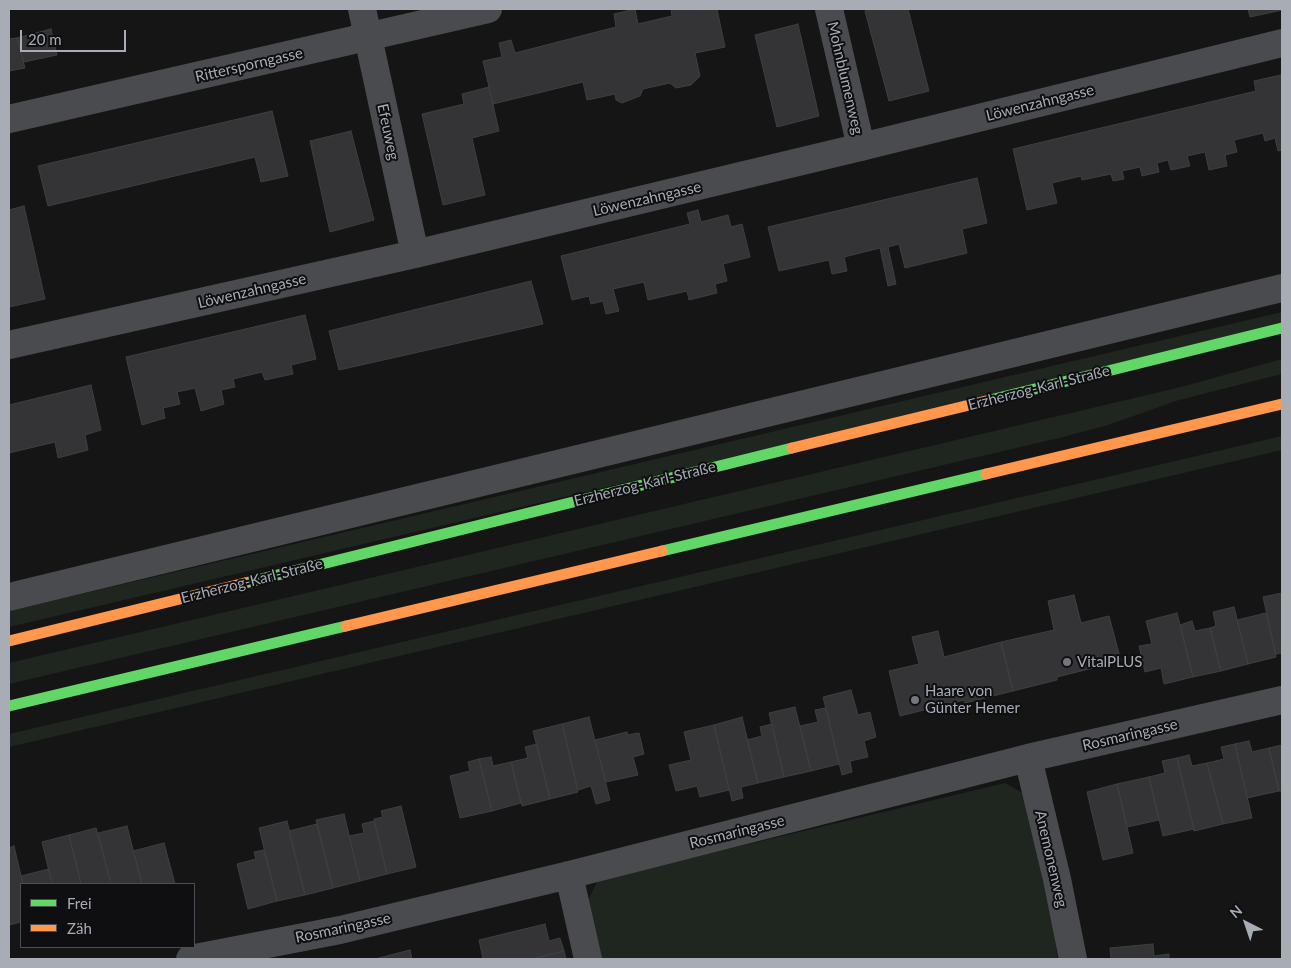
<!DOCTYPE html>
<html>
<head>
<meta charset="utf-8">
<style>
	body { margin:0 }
	#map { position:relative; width:1291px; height:968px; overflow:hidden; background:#151515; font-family:Lato,sans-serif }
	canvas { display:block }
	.frame { position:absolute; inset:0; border:10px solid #a7acb5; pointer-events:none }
	.legend { position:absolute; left:20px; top:883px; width:175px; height:65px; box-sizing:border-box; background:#0f0f11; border:1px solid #4c4e53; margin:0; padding:6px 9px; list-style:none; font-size:15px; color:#a7acb5 }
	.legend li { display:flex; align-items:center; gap:10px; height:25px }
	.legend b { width:25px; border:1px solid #4c4e53 }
	.north { position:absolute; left:1221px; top:898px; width:50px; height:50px; -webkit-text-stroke:4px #0f0f11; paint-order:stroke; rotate:319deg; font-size:14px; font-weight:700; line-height:20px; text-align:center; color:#a7acb5 }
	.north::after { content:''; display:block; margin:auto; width:18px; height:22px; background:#a7acb5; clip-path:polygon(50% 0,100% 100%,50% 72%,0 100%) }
	.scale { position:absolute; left:20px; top:30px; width:106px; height:22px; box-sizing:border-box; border:2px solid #a7acb5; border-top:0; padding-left:6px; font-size:15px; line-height:18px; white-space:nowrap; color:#a7acb5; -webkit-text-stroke:4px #0f0f11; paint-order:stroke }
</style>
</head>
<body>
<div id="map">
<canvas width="1291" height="968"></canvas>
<div class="frame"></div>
<ul class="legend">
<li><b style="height:6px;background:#63d668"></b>Frei</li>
<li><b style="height:6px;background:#ff974d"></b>Zäh</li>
</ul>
<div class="north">N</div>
<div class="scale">20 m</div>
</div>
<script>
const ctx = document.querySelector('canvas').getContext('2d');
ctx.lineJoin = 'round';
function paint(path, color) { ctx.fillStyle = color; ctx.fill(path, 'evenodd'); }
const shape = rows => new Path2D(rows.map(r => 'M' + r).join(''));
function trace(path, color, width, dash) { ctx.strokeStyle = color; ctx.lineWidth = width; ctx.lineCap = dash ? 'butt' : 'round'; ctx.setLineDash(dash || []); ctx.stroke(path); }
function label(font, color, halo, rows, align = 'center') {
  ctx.font = font + ' Lato,sans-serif'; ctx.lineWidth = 4; ctx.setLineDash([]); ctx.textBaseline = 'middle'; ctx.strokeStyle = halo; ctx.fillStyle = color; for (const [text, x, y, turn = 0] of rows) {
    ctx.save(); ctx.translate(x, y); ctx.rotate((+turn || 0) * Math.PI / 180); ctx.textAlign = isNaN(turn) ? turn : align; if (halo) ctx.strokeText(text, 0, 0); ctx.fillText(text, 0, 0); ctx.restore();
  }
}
const green = shape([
	[1282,312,1282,324,936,410,9,627,9,611],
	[1282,359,1282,374,1179,400,1105,426,1059,438,9,684,9,663,1181,387],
	[1282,436,1282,450,9,747,9,734],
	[1005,783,1028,796,1061,939,1055,942,1058,959,597,959,584,908,598,880]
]);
const building = shape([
	[635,9,638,24,672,16,671,9,700,9,700,10,717,9,725,47,695,53,700,76,691,85,676,88,670,83,643,89,640,96,622,103,616,100,615,94,587,100,583,82,493,104,483,61,502,57,499,43,511,40,515,53,616,27,614,14,635,9],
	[874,9,908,9,929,91,889,101,865,11,874,9],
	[1248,9,1282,9,1282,10,1250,17,1248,9],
	[798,24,819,116,777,127,755,35,798,24],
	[51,29,57,55,24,62,17,38,51,29],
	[17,38,25,68,9,71,9,39,17,38],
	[1281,75,1282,81,1282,150,1278,151,1275,138,1265,141,1263,133,1234,140,1237,152,1225,155,1227,166,1209,170,1205,152,1187,156,1190,166,1171,170,1168,160,1157,163,1159,172,1142,176,1140,167,1122,171,1124,179,1113,181,1111,174,1082,180,1081,176,1052,183,1057,203,1027,210,1013,149,1256,91,1254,81,1281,75],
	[489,87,499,131,472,138,485,195,443,205,422,114,464,104,462,94,489,87],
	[272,111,288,176,261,182,255,157,48,206,38,166,272,111],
	[351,131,374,220,330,232,310,141,351,131],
	[977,178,987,223,962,229,967,253,905,268,899,244,888,247,896,284,888,286,880,248,844,257,847,271,832,274,829,260,779,271,768,227,977,178],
	[24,206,45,299,9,307,9,210,24,206],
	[698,210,701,222,728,215,731,227,742,224,750,257,723,264,727,281,715,284,717,293,689,300,687,291,648,300,644,282,613,289,619,311,606,314,603,301,591,304,589,296,572,300,561,256,690,224,687,213,698,210],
	[531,281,543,324,339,370,329,331,531,281],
	[305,315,316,359,291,365,293,374,265,380,262,372,233,379,235,387,221,390,224,404,201,411,195,388,177,392,180,404,163,408,165,418,142,425,126,357,305,315],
	[91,385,101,430,85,435,88,450,58,458,55,442,9,453,9,405,91,385],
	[1282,593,1282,653,1276,654,1263,597,1282,593],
	[1074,595,1081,623,1109,616,1121,661,1057,677,1057,680,1013,691,1001,642,1054,630,1048,601,1074,595],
	[1234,607,1248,664,1221,671,1210,628,1216,626,1213,612,1234,607],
	[1177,613,1193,677,1164,684,1161,668,1145,672,1139,646,1152,644,1146,621,1177,613],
	[1266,613,1276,657,1248,664,1237,620,1266,613],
	[1192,621,1195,631,1210,628,1221,671,1193,677,1180,625,1192,621],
	[938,631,944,657,1001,642,1013,691,965,703,964,700,900,716,889,671,919,664,912,637,938,631],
	[851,690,858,715,870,712,876,737,864,741,868,757,850,761,852,772,842,775,823,697,851,690],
	[795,707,811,771,784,777,769,713,795,707],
	[826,708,839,764,811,771,800,726,818,722,815,710,826,708],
	[589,717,610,800,596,804,591,786,578,790,562,724,589,717],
	[742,717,758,783,741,787,743,798,732,801,714,725,742,717],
	[562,724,578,792,550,799,533,731,562,724],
	[772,724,784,777,758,783,747,740,762,736,760,727,772,724],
	[714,725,729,790,700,797,697,786,676,791,669,765,691,760,684,732,714,725],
	[627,732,627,735,639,733,644,754,633,757,638,775,606,782,595,740,627,732],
	[1249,741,1252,752,1269,748,1279,791,1247,798,1235,744,1249,741],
	[537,744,550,799,522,806,511,762,528,758,525,747,537,744],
	[1235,744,1252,818,1223,824,1207,763,1224,759,1221,747,1235,744],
	[1282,745,1282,791,1279,791,1269,748,1282,745],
	[1189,755,1192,766,1207,763,1223,824,1194,831,1177,758,1189,755],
	[491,757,493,766,511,762,521,803,492,811,479,759,491,757],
	[1177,758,1194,829,1163,836,1149,777,1165,773,1162,761,1177,758],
	[479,759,492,811,460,818,450,776,470,771,468,762,479,759],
	[1149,777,1159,820,1127,827,1117,784,1149,777],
	[1117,784,1133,853,1103,860,1087,792,1117,784],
	[401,806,416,867,387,874,374,819,383,817,381,811,401,806],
	[344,814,360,881,333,888,316,820,344,814],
	[287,821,305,895,277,901,259,828,287,821],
	[374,821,387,874,360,881,349,836,364,833,362,824,374,821],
	[317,824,333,888,305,895,289,831,317,824],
	[127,826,142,884,111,884,98,833,127,826],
	[96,828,111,884,81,884,69,835,96,828],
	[69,835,81,884,52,884,42,842,69,835],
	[164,843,175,884,142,884,133,851,164,843],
	[14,846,23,884,21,884,21,922,9,925,9,848,14,846],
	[264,850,277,901,248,909,237,864,256,859,254,852,264,850],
	[49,869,52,884,23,884,21,876,49,869],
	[545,924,549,941,560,938,564,951,532,959,483,959,479,940,545,924],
	[1153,944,1154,956,1169,954,1169,959,1111,959,1110,948,1153,944],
	[410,950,412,959,375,959,410,950],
	[564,951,566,959,532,959,564,951]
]);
const street = shape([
	[362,9,415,254],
	[829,9,861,147],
	[9,119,488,9],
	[9,345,415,254,861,147,1282,43],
	[9,597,1282,288],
	[1028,758,1057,879,1073,959],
	[569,875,588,959],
	[190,959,340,930,569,875,1028,758,1282,700]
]);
const fast = shape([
	[990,400,1282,328],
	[662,551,986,474],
	[245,583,792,448],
	[9,706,346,626]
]);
const slow = shape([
	[792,448,990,400],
	[986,474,1282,404],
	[346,626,662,551],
	[9,641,245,583]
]);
const markers = [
	[1067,662,5,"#74777d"],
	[915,700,5,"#74777d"]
];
const streetNames = [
	["Rittersporngasse",249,65,-13],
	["Mohnblumenweg",845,78,77],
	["Löwenzahngasse",1040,103,-14],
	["Efeuweg",388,132,78],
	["Löwenzahngasse",647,199,-13],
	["Löwenzahngasse",252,291,-13],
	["Erzherzog-Karl-Straße",1039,388,-14],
	["Erzherzog-Karl-Straße",645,484,-14],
	["Erzherzog-Karl-Straße",252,581,-14],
	["Rosmaringasse",1130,735,-13],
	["Rosmaringasse",737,832,-14],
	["Anemonenweg",1051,859,77],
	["Rosmaringasse",343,928,-12]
];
const poiNames = [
	["VitalPLUS",1077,662],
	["Haare von",925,691],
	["Günter Hemer",925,708]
];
paint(green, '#1f251f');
paint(building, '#343436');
trace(building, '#3d3f41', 1);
trace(street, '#4a4b4e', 28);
trace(fast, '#63d668', 11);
trace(slow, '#ff974d', 11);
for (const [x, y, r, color] of markers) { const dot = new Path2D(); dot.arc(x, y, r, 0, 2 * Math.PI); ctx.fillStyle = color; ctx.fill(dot); trace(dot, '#0f0f11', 2); }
label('15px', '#a7acb5', '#0f0f11', streetNames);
label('15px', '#a7acb5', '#0f0f11', poiNames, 'left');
</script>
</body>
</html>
